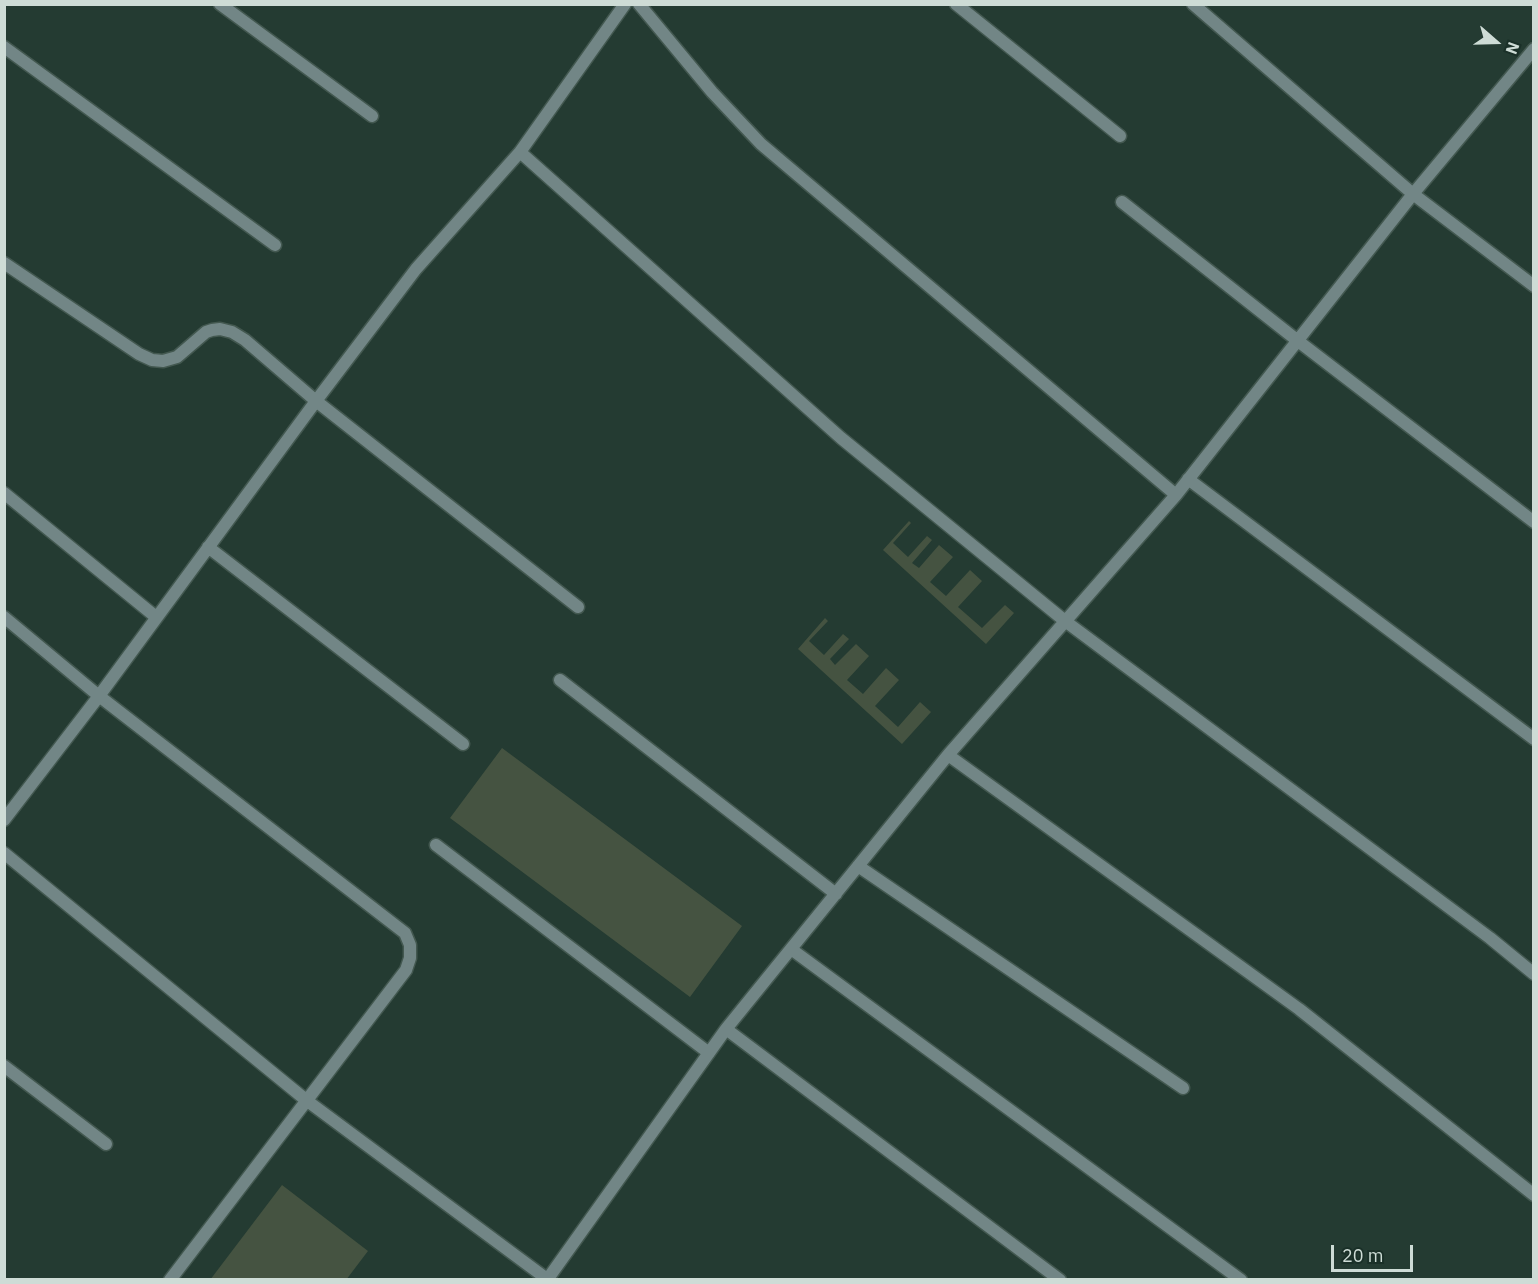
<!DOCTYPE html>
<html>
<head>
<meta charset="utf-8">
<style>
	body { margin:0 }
	#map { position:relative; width:1538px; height:1284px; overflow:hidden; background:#243b32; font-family:"IBM Plex Sans",sans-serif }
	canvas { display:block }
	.frame { position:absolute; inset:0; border:6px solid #cedcd6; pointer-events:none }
	.north { position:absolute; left:1466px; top:12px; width:60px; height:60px; -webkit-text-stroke:4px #1a3028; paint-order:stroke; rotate:110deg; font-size:16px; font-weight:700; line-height:24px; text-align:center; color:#cedcd6 }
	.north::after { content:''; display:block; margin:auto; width:21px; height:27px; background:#cedcd6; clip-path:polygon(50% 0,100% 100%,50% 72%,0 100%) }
	.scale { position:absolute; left:1331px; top:1245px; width:82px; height:27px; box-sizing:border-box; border:3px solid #cedcd6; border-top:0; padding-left:8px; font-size:18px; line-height:21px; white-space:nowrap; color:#cedcd6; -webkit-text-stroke:4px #1a3028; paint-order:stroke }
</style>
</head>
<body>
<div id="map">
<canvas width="1538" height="1284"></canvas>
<div class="frame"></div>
<div class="north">N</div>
<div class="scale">20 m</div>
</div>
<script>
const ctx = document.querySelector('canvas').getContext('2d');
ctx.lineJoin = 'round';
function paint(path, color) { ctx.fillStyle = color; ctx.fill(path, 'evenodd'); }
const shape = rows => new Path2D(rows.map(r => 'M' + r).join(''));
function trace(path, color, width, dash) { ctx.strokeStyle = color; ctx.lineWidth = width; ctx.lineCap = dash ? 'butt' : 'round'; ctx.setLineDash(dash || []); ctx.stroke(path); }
const building = shape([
	[909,521,911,523,893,543,908,557,927,536,932,540,912,563,919,568,939,545,953,557,930,582,946,596,970,570,982,581,958,607,982,628,1005,605,1014,613,986,644,883,550],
	[825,618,828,621,809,641,824,655,843,634,849,639,830,659,835,665,856,644,869,656,847,680,863,694,886,668,899,680,875,706,898,727,920,702,931,712,902,744,798,649],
	[502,748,742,926,690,997,450,818],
	[282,1185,368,1251,346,1280,210,1280]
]);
const street = shape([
	[220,4,372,116],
	[639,4,712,92,761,144,1176,495],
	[956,4,1120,136],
	[1193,4,1413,194,1534,286],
	[4,47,275,245],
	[520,152,841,438,1065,621,1490,938,1534,974],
	[1122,202,1298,341,1534,522],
	[4,263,139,354,152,360,163,361,177,357,206,332,212,330,220,329,232,332,245,340,316,401,578,607],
	[1188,479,1534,739],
	[4,493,156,617],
	[208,547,463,744],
	[4,617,99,696,405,933,410,945,410,958,406,970,170,1280],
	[560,680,836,894],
	[948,755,1299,1009,1534,1195],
	[4,820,99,696,316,401,416,269,520,152,625,4],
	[436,845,709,1053],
	[4,853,306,1100,547,1279],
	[858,866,1183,1088],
	[791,949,1241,1280],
	[726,1029,1060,1280],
	[4,1066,106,1144],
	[547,1280,726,1029,948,755,1176,495,1413,194,1534,49]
]);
paint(building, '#455341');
trace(street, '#435850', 15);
trace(street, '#728686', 12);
</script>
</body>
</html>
